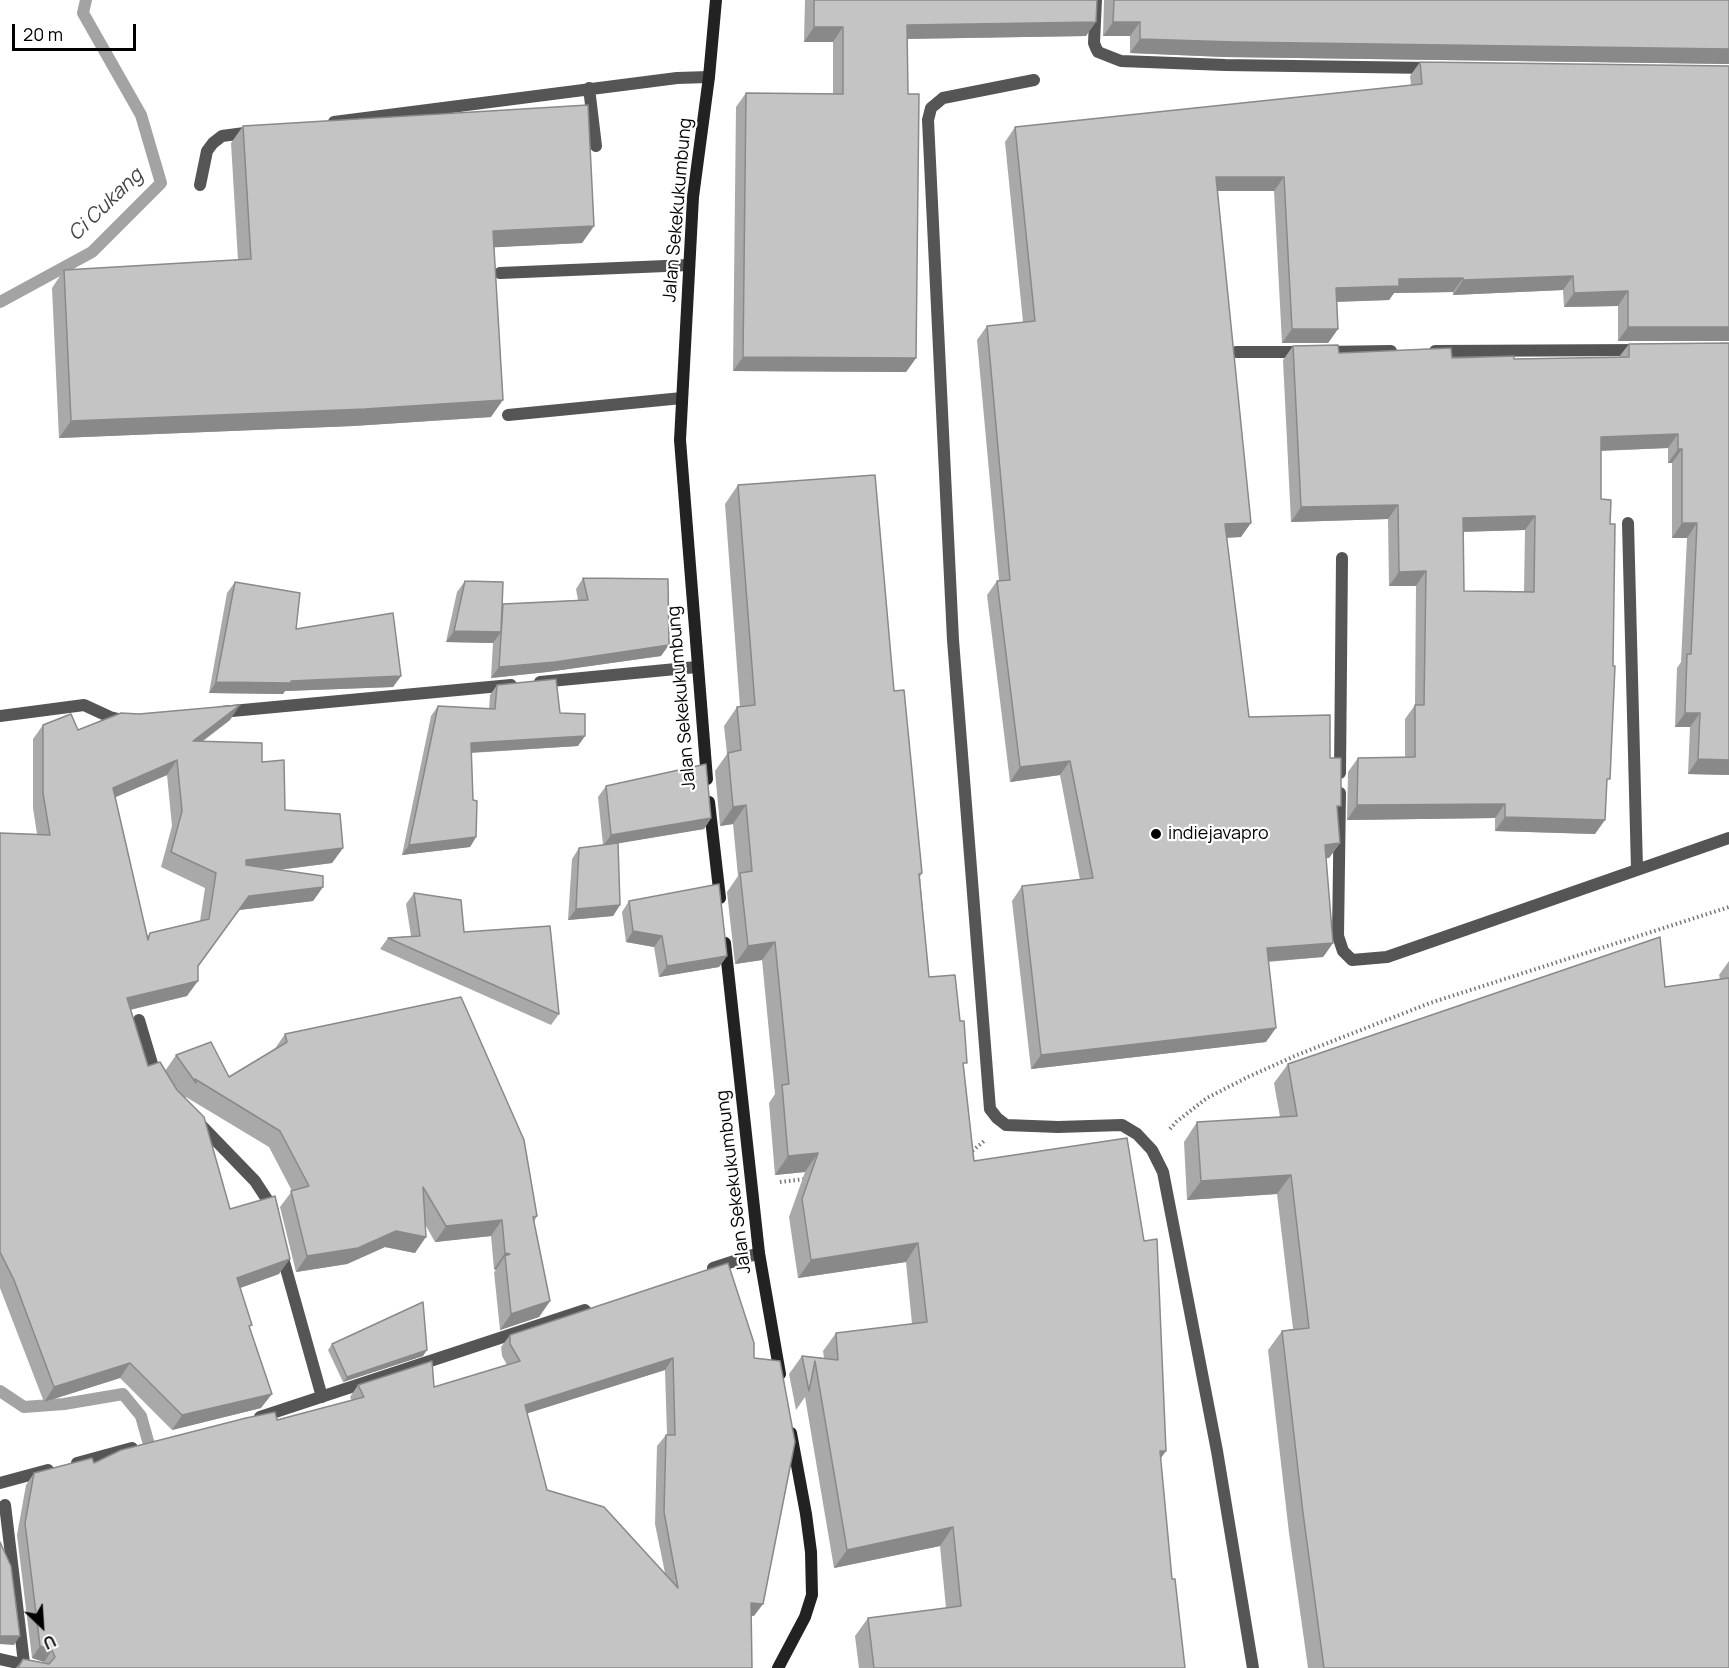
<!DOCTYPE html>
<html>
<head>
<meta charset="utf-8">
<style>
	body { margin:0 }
	#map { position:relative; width:1729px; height:1668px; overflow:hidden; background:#fff; font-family:Manrope,sans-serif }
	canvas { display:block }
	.north { position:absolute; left:12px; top:1596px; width:60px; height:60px; -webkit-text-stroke:4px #fff; paint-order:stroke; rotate:155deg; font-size:16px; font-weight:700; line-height:24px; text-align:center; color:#000 }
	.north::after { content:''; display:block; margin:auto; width:21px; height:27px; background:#000; clip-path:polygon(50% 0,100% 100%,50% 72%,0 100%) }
	.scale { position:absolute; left:12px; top:24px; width:124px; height:27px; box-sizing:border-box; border:3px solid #000; border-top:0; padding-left:8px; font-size:18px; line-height:21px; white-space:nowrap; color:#000; -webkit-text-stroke:4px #fff; paint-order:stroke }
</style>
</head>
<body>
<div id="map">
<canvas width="1729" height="1668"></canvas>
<div class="north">U</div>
<div class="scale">20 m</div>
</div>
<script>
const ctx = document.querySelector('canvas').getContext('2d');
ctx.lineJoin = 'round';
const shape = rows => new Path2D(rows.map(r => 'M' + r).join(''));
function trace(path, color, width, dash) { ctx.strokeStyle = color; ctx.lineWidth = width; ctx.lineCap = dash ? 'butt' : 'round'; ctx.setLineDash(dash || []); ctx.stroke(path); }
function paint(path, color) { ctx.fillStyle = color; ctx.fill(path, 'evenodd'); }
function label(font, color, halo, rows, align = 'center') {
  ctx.font = font + ' Manrope,sans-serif'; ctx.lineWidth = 4.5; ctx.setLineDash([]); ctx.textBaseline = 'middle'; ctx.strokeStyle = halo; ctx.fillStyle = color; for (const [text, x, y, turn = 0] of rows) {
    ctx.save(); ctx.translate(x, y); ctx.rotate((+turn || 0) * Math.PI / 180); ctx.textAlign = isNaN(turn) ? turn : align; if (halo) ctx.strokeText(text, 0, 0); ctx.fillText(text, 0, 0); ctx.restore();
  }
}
const stream = shape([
	[0,302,92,252,161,183,141,115,83,13,86,0],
	[0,1391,24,1407,64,1404,123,1394,141,1416,153,1459]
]);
const path = shape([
	[1170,1129,1176,1122,1207,1098,1248,1077,1297,1055,1430,1003,1729,907],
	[969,1154,984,1141],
	[780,1182,805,1179]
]);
const lane = shape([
	[1034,80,943,98,931,108,928,120,953,640,990,1109,997,1118,1006,1125,1058,1127,1122,1125,1137,1134,1152,1150,1163,1172,1217,1451,1253,1668],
	[589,88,596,146],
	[334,122,677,78,709,77],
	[200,185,207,151,213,143,222,136,252,132],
	[500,273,689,265],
	[508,415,682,398]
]);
const street = shape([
	[1096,0,1094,43,1096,48,1098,52,1121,61,1225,65,1431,68],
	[1435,351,1640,350],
	[1236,352,1304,352],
	[1324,352,1391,351],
	[1628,523,1637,869],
	[540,682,697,667],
	[221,712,511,685],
	[0,716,84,705,110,717,126,721],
	[1340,773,1342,558],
	[1340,793,1338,936,1343,951,1352,960,1387,957,1729,838],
	[139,1020,153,1067,160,1079],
	[197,1121,255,1181,272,1207,273,1213],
	[281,1251,322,1397],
	[713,1268,759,1253],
	[260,1417,585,1310],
	[77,1463,132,1448],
	[0,1483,48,1470],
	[5,1505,24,1663],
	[0,1659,39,1668]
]);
const secondary = shape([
	[707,779,680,440,693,197,709,77,716,0],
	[709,802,720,898],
	[725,943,759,1253,780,1374],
	[778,1668,805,1617,812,1595,811,1552,806,1514,791,1433]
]);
const wall = shape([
	[805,0,1097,0,1086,36,908,39,908,94,916,358,906,372,733,371,736,107,746,93,833,94,833,42,804,42],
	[1104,0,1729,0,1729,64,1225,57,1130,53,1130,36,1103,36],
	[1420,62,1729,341,1618,341,1618,306,1564,307,1563,290,1453,295,1453,292,1394,293,1389,300,1337,302,1338,329,1328,343,1282,343,1274,191,1217,191,1241,537,1227,538,1249,717,1330,758,1337,811,1340,843,1329,858,1326,858,1333,943,1323,957,1268,962,1266,1042,1031,1069,1012,901,1022,886,1080,880,1060,775,1010,782,987,595,997,581,999,581,977,340,987,326,1023,322,1005,142,1015,127,1411,85,1410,76],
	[243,126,594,226,582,243,494,247,491,417,353,426,59,438,52,288,64,270,238,260,231,143],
	[1729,343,1729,775,1688,774,1690,727,1675,727,1677,668,1681,662,1687,538,1672,538,1672,463,1668,463,1668,448,1601,451,1601,499,1607,784,1595,834,1495,831,1495,818,1347,820,1348,772,1358,758,1405,757,1405,719,1415,705,1416,586,1389,586,1388,519,1291,522,1283,360,1293,346,1339,353,1514,359,1618,358,1629,344],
	[1525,530,1524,592,1464,591,1463,532],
	[738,485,894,691,922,873,920,877,929,977,964,1068,974,1161,1166,1451,1160,1458,1172,1579,1185,1668,859,1668,855,1636,868,1618,946,1608,940,1546,834,1568,805,1397,796,1410,789,1374,802,1356,824,1358,823,1351,836,1333,912,1324,906,1262,798,1278,789,1217,805,1172,775,1175,769,1103,775,1094,762,960,735,964,727,892,738,876,733,824,720,826,715,771,727,754,724,726,737,707,740,707,725,504],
	[583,578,661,656,547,672,491,678,493,643,446,642,457,592,465,581,502,605,503,604,578,600,576,589],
	[235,582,296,629,401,676,393,687,285,691,283,694,209,693,227,593],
	[497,685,560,713,578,746,471,753,473,800,476,837,470,847,402,855,431,716,438,706,489,709,490,695],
	[230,720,202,742,262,762,285,810,343,848,332,863,279,870,323,887,313,901,239,910,198,967,187,996,130,1010,148,1066,165,1071,176,1055,229,1077,274,1050,285,1034,537,1216,534,1222,550,1301,539,1317,500,1330,494,1272,496,1270,494,1269,491,1236,435,1242,426,1226,415,1253,385,1247,347,1264,296,1272,280,1207,292,1191,269,1147,186,1097,185,1098,230,1209,279,1274,240,1288,249,1328,261,1408,172,1430,120,1378,44,1402,0,1288,0,833,37,834,33,808,33,739,43,725,78,730],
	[167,775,172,826,161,867,205,888,200,921,150,933,147,937,115,797],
	[606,786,711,818,704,829,618,843,620,905,613,916,568,920,572,859,579,848,603,845,598,797],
	[414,893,464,932,559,1014,551,1025,380,949,388,938,411,936,406,904],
	[629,901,727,956,719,967,659,977,654,947,626,942,622,912],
	[1729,961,1729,1668,1308,1668,1289,1533,1268,1350,1282,1331,1293,1329,1277,1194,1187,1200,1184,1142,1197,1122,1280,1117,1274,1083,1288,1064,1665,987,1720,979,1719,975],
	[728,1263,754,1616,751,1615,752,1668,16,1668,23,1659,45,1663,44,1662,32,1658,17,1535,26,1485,34,1473,94,1463,277,1420,352,1401,350,1397,358,1385,434,1387,507,1365,502,1356,501,1347,510,1335],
	[665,1370,667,1435,666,1435,657,1446,655,1524,665,1573,547,1490,527,1413],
	[332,1344,423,1356,343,1382,328,1350]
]);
const shadedWall = shape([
	[1096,22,1086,36,897,39,907,25],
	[1113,22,1140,22,1130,36,1103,36],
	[814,27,843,27,833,42,804,42],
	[1140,39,1729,49,1729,64,1225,57,1130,53],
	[1216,177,1284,177,1274,191,1206,191],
	[594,226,582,243,481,248,493,231],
	[1573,276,1563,290,1453,295,1463,280],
	[1463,278,1453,292,1394,293,1389,300,1326,302,1336,288,1399,279],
	[1628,291,1618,306,1564,307,1574,293],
	[1628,327,1729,327,1729,341,1618,341],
	[1292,329,1338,329,1328,343,1282,343],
	[743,357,916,358,906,372,733,371],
	[503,400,491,417,353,426,59,438,71,421],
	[1678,434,1668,448,1591,451,1601,437],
	[1678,449,1682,449,1672,463,1668,463],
	[1398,505,1388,519,1291,522,1301,507],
	[1535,516,1525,530,1453,532,1463,518],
	[1251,523,1241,537,1215,538,1225,524],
	[1682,523,1697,523,1687,538,1672,538],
	[1426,571,1416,586,1389,586,1399,572],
	[454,631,501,632,493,643,446,642],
	[669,645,661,656,547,672,491,678,499,667],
	[401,676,393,687,285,691,283,694,209,693,216,682,291,681],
	[240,705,230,720,182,756,193,741],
	[1685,713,1700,713,1690,727,1675,727],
	[585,736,578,746,464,753,471,743],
	[1698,759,1729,760,1729,775,1688,774],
	[177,760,167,775,102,803,113,788],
	[1070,761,1060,775,1010,782,1020,767],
	[1505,804,1495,818,1347,820,1357,805],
	[746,805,733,824,720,826,733,807],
	[1505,817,1605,820,1595,834,1495,831],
	[711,818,704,829,603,846,611,835],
	[476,837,470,847,402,855,409,845],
	[1340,843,1329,858,1315,859,1325,845],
	[343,848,332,863,236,875,246,860],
	[323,887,313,901,239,910,249,896],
	[620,905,613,916,568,920,576,909],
	[633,931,662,936,654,947,626,942],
	[775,942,762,960,735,964,748,946],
	[1333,943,1323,957,1257,962,1267,948],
	[727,956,719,967,659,977,667,966],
	[198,981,187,996,116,1013,127,998],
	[1276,1028,1266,1042,1031,1069,1041,1055],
	[818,1153,805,1172,775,1175,788,1156],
	[1291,1175,1277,1194,1187,1200,1201,1181],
	[502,1220,491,1236,435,1242,446,1226],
	[396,1231,426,1237,415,1253,385,1247,347,1264,296,1272,307,1256],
	[918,1243,906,1262,798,1278,811,1260],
	[505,1253,510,1254,505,1256,496,1270,494,1269],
	[290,1259,279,1274,226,1293,237,1278],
	[550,1301,539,1317,500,1330,511,1314],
	[427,1350,423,1356,343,1382,347,1377],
	[673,1358,665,1370,516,1417,525,1405],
	[130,1363,120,1378,44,1402,54,1387],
	[272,1394,261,1408,172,1430,182,1415],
	[1160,1451,1166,1451,1153,1469],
	[953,1527,940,1546,834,1568,847,1550],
	[751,1603,763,1604,754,1616,743,1615],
	[0,1636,20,1636,14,1645,0,1644],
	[40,1646,52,1650,44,1662,32,1658]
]);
const building = shape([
	[814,0,1097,0,1096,22,907,25,908,94,919,94,916,358,743,357,746,93,843,94,843,27,814,27,814,0],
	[1114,0,1729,0,1729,49,1235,42,1140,39,1140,22,1113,22,1114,0],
	[1420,62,1729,66,1729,327,1628,327,1628,291,1574,293,1573,276,1463,280,1463,278,1399,279,1399,286,1336,288,1338,329,1292,329,1284,177,1216,177,1251,523,1225,524,1249,717,1330,715,1330,758,1341,758,1341,806,1337,806,1340,843,1325,845,1333,943,1267,948,1276,1028,1041,1055,1022,886,1093,878,1070,761,1020,767,997,581,1010,580,987,326,1035,321,1015,127,1422,84,1420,62],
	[588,105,594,226,493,231,503,400,365,409,71,421,64,270,251,259,243,126,588,105],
	[1729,343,1729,760,1698,759,1700,713,1685,713,1687,654,1691,654,1697,523,1682,523,1682,449,1678,449,1678,434,1601,437,1601,499,1611,500,1610,524,1615,524,1613,666,1615,666,1610,779,1607,779,1605,820,1505,817,1505,804,1357,805,1358,758,1415,757,1415,705,1424,705,1426,571,1399,572,1398,505,1301,507,1293,346,1338,345,1339,353,1451,348,1452,358,1514,356,1514,359,1629,357,1629,344,1729,343],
	[1535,516,1534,592,1464,591,1463,518,1535,516],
	[875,475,894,691,904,690,922,873,919,874,929,977,955,975,960,1021,964,1021,967,1063,963,1063,974,1161,1127,1138,1144,1241,1157,1239,1166,1451,1160,1451,1172,1579,1175,1579,1185,1668,874,1668,868,1618,961,1606,953,1527,847,1550,815,1361,809,1391,802,1356,838,1360,836,1333,927,1322,918,1243,811,1260,802,1199,818,1153,788,1156,782,1085,789,1084,775,942,748,946,740,873,752,871,746,805,733,807,728,753,741,750,737,707,755,705,738,485,875,475],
	[583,578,668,579,669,645,555,662,499,667,503,604,588,600,583,578],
	[465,581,503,582,501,632,454,631,465,581],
	[235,582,300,593,296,629,393,613,401,676,291,681,291,683,216,682,235,582],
	[556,679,560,713,585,714,585,736,471,743,473,800,477,801,476,837,409,845,438,706,495,709,497,685,556,679],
	[240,705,193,741,262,743,262,762,284,760,285,810,340,814,343,848,246,860,246,865,323,876,323,887,249,896,198,966,198,981,127,998,148,1066,160,1062,177,1090,204,1117,230,1209,275,1196,290,1259,237,1278,252,1325,249,1326,272,1394,182,1415,130,1363,54,1387,14,1280,0,1252,0,833,50,835,43,793,43,725,71,714,78,730,121,713,139,714,240,705],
	[177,760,182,811,171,852,216,873,209,919,150,933,148,940,113,788,177,760],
	[706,764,711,818,611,835,606,786,706,764],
	[618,843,620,905,576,909,579,848,618,843],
	[719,884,727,956,667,966,662,936,633,931,629,901,719,884],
	[414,893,461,900,464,932,550,926,559,1014,388,938,420,936,414,893],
	[1660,937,1665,987,1729,978,1729,1668,1324,1668,1303,1513,1282,1331,1309,1328,1291,1175,1201,1181,1197,1122,1297,1116,1288,1064,1660,937],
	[461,997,524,1140,537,1216,533,1217,550,1301,511,1314,505,1256,510,1254,505,1253,502,1220,446,1226,423,1187,426,1237,396,1231,358,1248,307,1256,291,1191,309,1186,280,1131,195,1079,196,1083,176,1055,211,1042,229,1077,287,1042,285,1034,461,997],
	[728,1263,754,1343,754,1358,780,1361,795,1442,763,1604,751,1603,752,1668,18,1668,23,1659,49,1664,55,1657,52,1650,40,1646,25,1523,34,1473,92,1458,94,1463,121,1450,246,1418,275,1412,277,1420,364,1397,358,1385,432,1361,434,1387,520,1361,510,1344,510,1335,728,1263],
	[673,1358,675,1435,666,1435,664,1512,678,1588,604,1507,547,1490,525,1405,673,1358],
	[423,1302,427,1350,347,1377,332,1344,423,1302],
	[0,1542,11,1566,20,1636,0,1636,0,1542]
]);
const markers = [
	[1156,834,6,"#000"]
];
const streetNames = [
	["Jalan Sekekukumbung",678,210,-85],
	["Jalan Sekekukumbung",682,698,-95],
	["Jalan Sekekukumbung",734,1182,-97]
];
const poiNames = [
	["indiejavapro",1168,834]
];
const waterNames = [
	["Ci Cukang",106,205,-44]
];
trace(stream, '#a3a3a3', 12);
trace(path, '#777', 4, [1.5, 3]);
trace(lane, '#555', 12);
trace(street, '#555', 12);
trace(secondary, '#222', 12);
paint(wall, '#a9a9a9');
paint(shadedWall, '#898989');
paint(building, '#c4c4c4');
trace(building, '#898989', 1.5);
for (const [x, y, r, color] of markers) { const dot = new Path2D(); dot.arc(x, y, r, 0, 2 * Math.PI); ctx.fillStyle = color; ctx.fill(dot); trace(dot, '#fff', 2); }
label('18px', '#000', '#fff', streetNames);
label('18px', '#000', '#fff', poiNames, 'left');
label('italic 20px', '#444', '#fff', waterNames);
</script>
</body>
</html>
